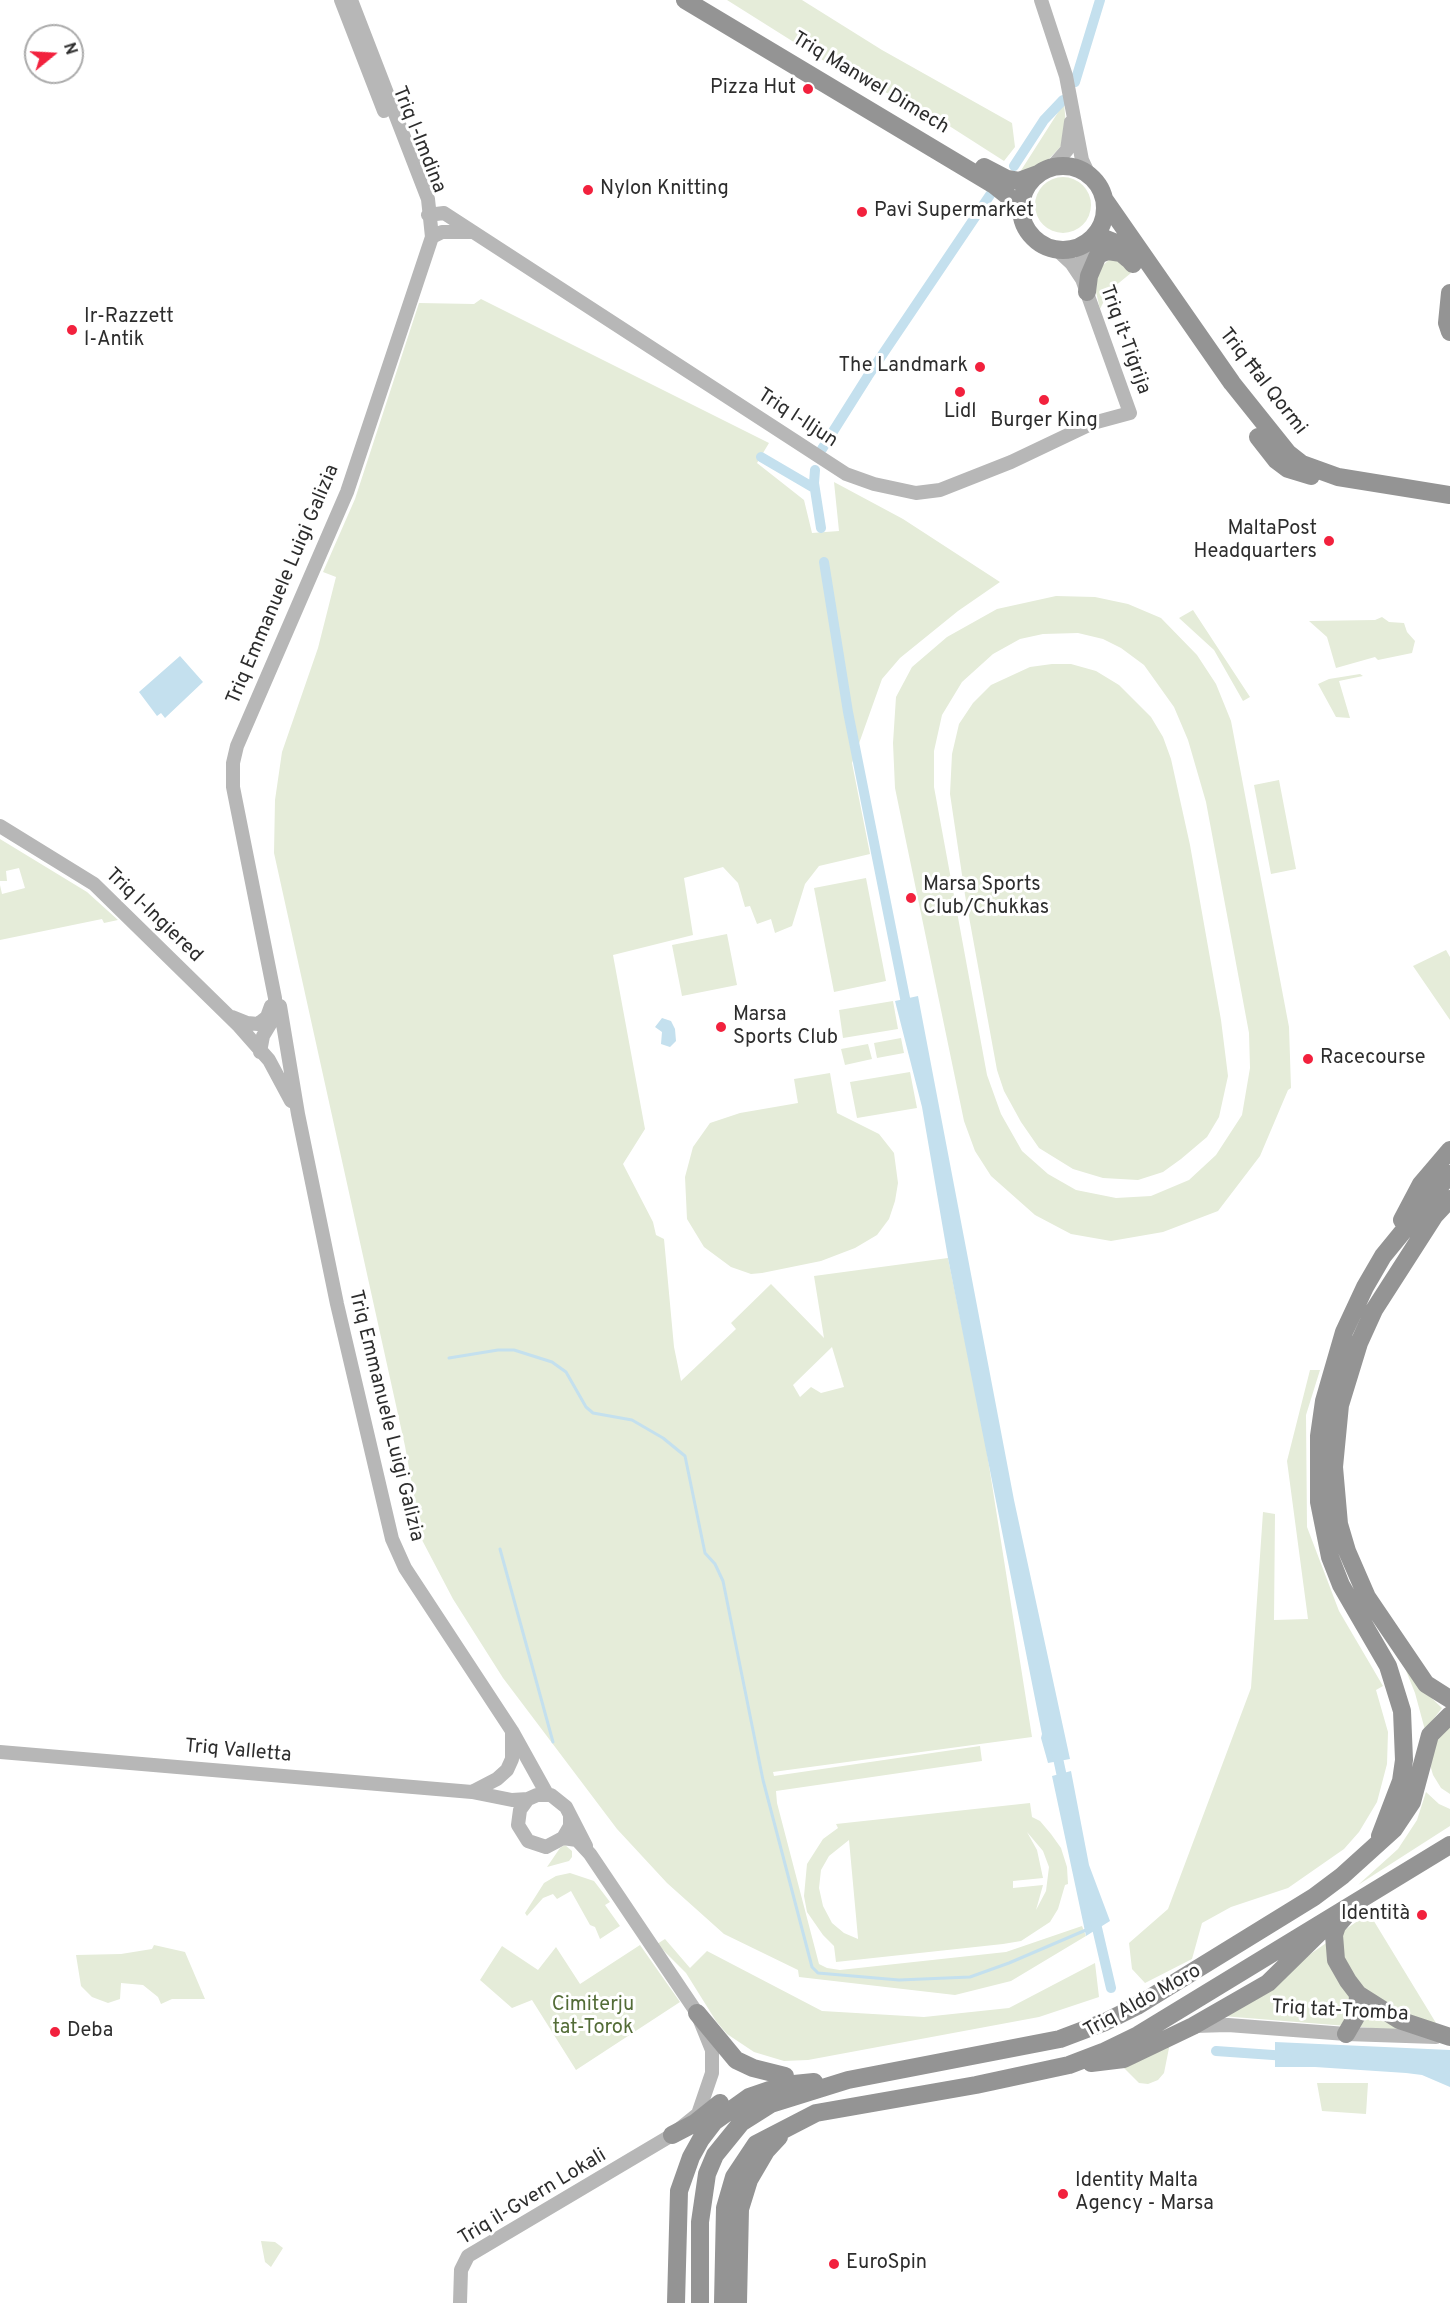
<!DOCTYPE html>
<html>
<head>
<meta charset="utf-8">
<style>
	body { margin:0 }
	#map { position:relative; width:1450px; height:2303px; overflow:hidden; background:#fff; font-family:Overpass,sans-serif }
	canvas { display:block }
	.north { position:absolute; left:24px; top:24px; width:60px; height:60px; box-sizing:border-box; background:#fff; border:2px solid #ababab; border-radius:50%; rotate:72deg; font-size:16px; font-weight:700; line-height:24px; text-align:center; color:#2d2d2d }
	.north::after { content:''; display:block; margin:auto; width:21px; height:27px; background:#f2213d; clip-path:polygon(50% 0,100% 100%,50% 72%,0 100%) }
</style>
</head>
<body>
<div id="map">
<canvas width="1450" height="2303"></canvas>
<div class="north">N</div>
</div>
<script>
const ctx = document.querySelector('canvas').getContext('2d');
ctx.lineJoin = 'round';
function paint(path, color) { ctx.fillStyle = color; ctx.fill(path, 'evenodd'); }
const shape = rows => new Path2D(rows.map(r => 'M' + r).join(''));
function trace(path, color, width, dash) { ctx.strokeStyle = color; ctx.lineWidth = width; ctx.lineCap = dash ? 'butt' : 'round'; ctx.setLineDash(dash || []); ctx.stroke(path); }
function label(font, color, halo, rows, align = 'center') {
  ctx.font = font + ' Overpass,sans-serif'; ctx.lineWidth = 6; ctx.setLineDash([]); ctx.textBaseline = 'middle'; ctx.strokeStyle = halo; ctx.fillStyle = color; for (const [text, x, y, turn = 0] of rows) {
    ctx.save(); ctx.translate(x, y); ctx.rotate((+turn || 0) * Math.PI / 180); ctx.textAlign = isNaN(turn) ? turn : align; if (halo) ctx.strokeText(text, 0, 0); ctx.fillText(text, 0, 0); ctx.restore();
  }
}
const green = shape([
	[727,0,802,0,882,50,1012,123,1015,147,1004,161,929,113,864,82,862,85],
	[1064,103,1066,125,1064,143,1046,162,1020,172],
	'1035 205a28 28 0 1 1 56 0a28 28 0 1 1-56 0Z',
	[1110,259,1120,259,1131,273,1109,291,1100,309,1096,292,1097,275,1101,267],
	[481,299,769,443,757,463,804,500,812,533,839,531,834,482,903,519,1000,582,958,611,900,658,882,679,852,763,870,854,819,866,805,884,792,926,775,933,771,919,757,924,750,906,745,907,738,883,723,867,684,878,693,935,613,955,645,1129,623,1164,653,1222,656,1235,664,1239,674,1347,681,1381,736,1329,731,1323,771,1284,824,1338,814,1276,948,1258,984,1434,1032,1737,773,1772,774,1776,980,1746,982,1761,776,1791,777,1803,819,1964,827,1968,840,1970,1006,1952,1082,1926,1086,1936,1011,1981,955,1995,799,1977,798,1970,724,1934,667,1883,617,1829,503,1678,453,1599,422,1540,405,1446,274,853,275,800,282,752,318,648,336,577,323,572,355,499,419,303,474,304],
	[832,1347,844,1387,821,1393,811,1387,800,1397,793,1385],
	[1056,596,1095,597,1128,604,1161,618,1197,655,1216,684,1231,721,1289,1027,1291,1088,1288,1090,1260,1156,1218,1211,1163,1232,1111,1241,1071,1234,1035,1215,991,1176,975,1151,964,1121,895,788,893,743,896,697,912,667,947,637,997,609],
	[1078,633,1103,639,1121,648,1144,665,1174,707,1188,740,1206,802,1249,1033,1250,1068,1242,1115,1216,1155,1189,1180,1151,1196,1116,1198,1076,1190,1048,1174,1022,1151,1001,1114,987,1075,934,787,934,751,942,715,962,682,993,654,1020,639,1043,634],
	[1193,610,1250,697,1243,701,1214,650,1179,618],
	[1382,617,1389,622,1404,623,1407,632,1415,641,1412,653,1378,660,1375,657,1336,668,1327,637,1309,621,1375,620],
	[1052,664,1071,664,1096,671,1119,685,1151,717,1163,737,1171,759,1190,845,1221,1020,1228,1076,1219,1117,1207,1137,1181,1159,1163,1172,1138,1180,1103,1178,1073,1169,1039,1148,1021,1122,1004,1091,997,1070,965,895,950,794,952,754,959,724,973,703,991,685,1030,667],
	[1360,674,1363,676,1339,681,1350,718,1336,717,1318,684,1329,679],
	[1279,780,1296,869,1271,874,1254,785],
	[0,839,87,892,118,920,104,923,102,919,0,940,0,885,2,894,25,888,19,868,6,871,7,881,0,881],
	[866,878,886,981,834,992,814,888],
	[727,934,737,985,682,996,672,945],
	[1446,950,1450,957,1450,1020,1413,966],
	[893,1001,898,1029,843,1038,839,1010],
	[901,1038,904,1053,877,1058,874,1043],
	[868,1044,872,1059,845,1065,841,1049],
	[910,1072,917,1108,857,1118,850,1082],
	[830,1073,837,1113,879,1134,894,1153,898,1183,895,1201,889,1219,877,1235,855,1248,821,1261,762,1273,751,1274,731,1267,704,1247,687,1219,685,1177,693,1147,710,1123,740,1113,798,1103,794,1079],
	[1310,1370,1320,1370,1306,1415,1307,1527,1339,1611,1383,1686,1376,1690,1388,1732,1387,1764,1377,1802,1359,1832,1344,1849,1288,1888,1231,1907,1202,1923,1192,1959,1145,1983,1132,1969,1129,1943,1168,1909,1251,1688,1263,1512,1275,1514,1274,1620,1308,1619,1287,1461],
	[1403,1663,1420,1687,1442,1708,1425,1730,1415,1693],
	[1450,1723,1450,1794,1441,1788,1433,1775,1429,1761,1431,1747],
	[1426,1792,1439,1804,1450,1809,1450,1826,1358,1885,1398,1849,1417,1820],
	[1030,1803,1032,1817,1040,1821,1051,1834,1061,1848,1067,1867,1068,1884,1065,1885,1058,1909,1050,1922,1021,1941,1003,1944,836,1962,834,1946,823,1935,807,1912,804,1896,807,1864,823,1839,838,1828,836,1824],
	[1027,1832,1043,1851,1049,1867,1046,1891,1036,1910,1043,1885,1013,1888,1013,1881,1043,1878,1037,1850],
	[849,1840,858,1938,858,1939,844,1933,832,1923,823,1906,819,1888,821,1870,829,1856],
	[565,1845,572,1851,572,1857,569,1861,547,1867,560,1848],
	[570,1873,594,1881,610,1902,605,1905,620,1926,600,1939,595,1927,590,1925,571,1891,557,1899,553,1894,543,1898,527,1916,525,1913,544,1883,556,1876],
	[1369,1913,1436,2023,1409,2031,1222,2016],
	[665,1939,690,1968,707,1951,822,2011,924,2017,1009,2008,1095,1963,1099,1997,1039,2017,808,2060,784,2061,754,2052,727,2034,716,2021,686,1973,657,1944],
	[154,1945,185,1952,205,1999,172,1999,161,2004,158,1997,143,1985,121,1983,120,1999,108,2003,92,1997,81,1986,76,1955,121,1954,152,1949],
	[640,1945,680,2002,576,2070,532,2000,512,2008,480,1980,502,1946,538,1970,556,1947,580,1984],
	[1170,2043,1164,2073,1158,2080,1148,2084,1139,2083,1120,2064],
	[1317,2083,1368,2083,1366,2114,1322,2111],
	[261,2241,275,2242,283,2248,271,2267,265,2262]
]);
const water = shape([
	[180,656,203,682,165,718,161,713,157,716,139,692],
	[918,996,1014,1500,1070,1759,1048,1763,1041,1738,1042,1734,948,1258,922,1107,895,1001],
	[662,1018,671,1021,675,1029,676,1041,670,1047,661,1044,662,1032,655,1027],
	[1071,1771,1089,1865,1110,1921,1086,1936,1052,1776],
	[1275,2042,1450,2050,1450,2087,1422,2075,1406,2073,1315,2067,1275,2067]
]);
const stream = shape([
	[449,1358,498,1350,514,1350,552,1362,566,1372,586,1407,593,1413,632,1420,663,1438,685,1456,705,1553,715,1564,723,1581,763,1780,812,1967,818,1973,899,1980,970,1977,1009,1963,1086,1930],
	[500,1549,553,1742]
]);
const canal = shape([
	[1075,82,1100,0],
	[1014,166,1044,120,1063,100],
	[822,449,868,376,990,195],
	[761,457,814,488],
	[815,470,814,483,821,528],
	[824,562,848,712,908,1013],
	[1056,1749,1064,1786],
	[1094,1915,1111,1988],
	[1216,2051,1287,2056]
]);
const secondary = shape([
	[341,0,384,111],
	[1041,0,1066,76,1082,160,1089,175],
	[1052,167,1067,150,1071,122],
	[428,215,444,213,846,474,874,484,916,493,940,490,1011,462,1093,423,1130,413,1082,279,1072,264,1057,250],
	[432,237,442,232,472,232],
	[1082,277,1083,245],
	[0,826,94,884,239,1026,269,1060,291,1101],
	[280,1006,298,1114,337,1304,392,1539,405,1568,512,1731,547,1794],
	[232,1017,247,1023,258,1024,267,1017,271,1006],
	[260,1052,263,1036,275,1016,275,998,233,787,233,763,237,746,347,492,432,237,428,199,351,0],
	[0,1752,472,1792,512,1800,528,1799],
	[472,1792,497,1779,507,1770,512,1759,512,1733],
	[570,1816,570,1826,563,1838,546,1847,528,1841,518,1825,520,1810,528,1799,537,1795,551,1795,566,1807,586,1846],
	[1195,2026,1228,2025,1346,2034,1436,2037],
	[460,2303,461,2270,468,2256,672,2135,698,2114,712,2073,712,2050,697,2013,590,1854,577,1840,563,1838]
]);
const highway = shape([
	[685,0,994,185,1009,197,1022,216],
	'1021 208a42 42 0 1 1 84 0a42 42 0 1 1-84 0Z',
	[984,167,1007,179,1019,181,1038,174],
	[1104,199,1232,383,1288,453,1302,464,1338,477,1450,495],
	[1092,239,1104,238,1114,242,1133,264],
	[1087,292,1089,276,1098,255,1108,251,1121,253,1128,259],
	[1450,293,1447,323,1450,332],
	[1258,437,1276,460,1288,469,1311,476],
	[1450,1199,1435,1215,1374,1310,1359,1343,1340,1405,1334,1467,1339,1524,1347,1551,1367,1597,1426,1684,1450,1699],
	[1402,1220,1421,1184,1450,1150],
	[1380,1836,1401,1781,1404,1760,1402,1711,1388,1666,1341,1585,1330,1557,1319,1502,1319,1436,1324,1401,1344,1332,1365,1287,1383,1256,1450,1174],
	[1349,1912,1337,1926,1334,1935,1336,1960,1348,1981,1358,1994,1399,2020,1450,2037],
	[697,2013,736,2060,753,2068,785,2076],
	[1346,2034,1357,2015,1358,1994],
	[1091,2063,1124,2059,1193,2026,1268,1983,1320,1932],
	[672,2135,695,2123,720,2103],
	[676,2303,679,2191,691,2157,701,2139,714,2122,749,2097,784,2085,814,2082],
	[700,2303,700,2222,707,2174,715,2155,741,2123,771,2104,848,2080,1060,2039,1105,2022,1137,2006,1314,1897,1342,1876,1394,1829,1412,1802,1430,1735,1450,1715],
	[723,2303,725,2208,734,2177,756,2144,816,2113,976,2085,1069,2065,1103,2052,1138,2035,1450,1845],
	[738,2303,740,2209,749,2180,766,2151,779,2137]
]);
const markers = [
	[808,89,6,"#f2213d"],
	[588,190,6,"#f2213d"],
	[862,212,6,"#f2213d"],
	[72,330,6,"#f2213d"],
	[980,367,6,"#f2213d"],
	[960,392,6,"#f2213d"],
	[1044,400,6,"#f2213d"],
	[1329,541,6,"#f2213d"],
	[911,898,6,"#f2213d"],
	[721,1027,6,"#f2213d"],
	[1308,1059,6,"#f2213d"],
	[1422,1915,6,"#f2213d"],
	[55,2032,6,"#f2213d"],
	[1063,2194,6,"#f2213d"],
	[834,2264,6,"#f2213d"]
];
const streetNames = [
	["Triq Manwel Dimech",870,84,31],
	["Triq l-Imdina",418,140,68],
	["Triq it-Tiġrija",1124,340,70],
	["Triq Ħal Qormi",1262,382,52],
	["Triq l-Iljun",797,419,33],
	["Triq Emmanuele Luigi Galizia",284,585,-67],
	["Triq l-Ingiered",153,916,44],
	["Triq Emmanuele Luigi Galizia",385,1416,76],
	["Triq Valletta",238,1752,5],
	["Triq Aldo Moro",1143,2002,-29],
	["Triq tat-Tromba",1340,2012,3],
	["Triq il-Gvern Lokali",533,2198,-31]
];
const poiNames = [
	["Pizza Hut",796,89,"right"],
	["Nylon Knitting",600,190],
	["Pavi Supermarket",874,212],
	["Ir-Razzett",84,318],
	["l-Antik",84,341],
	["The Landmark",968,367,"right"],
	["Lidl",960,413,"center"],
	["Burger King",1044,422,"center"],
	["MaltaPost",1317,530,"right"],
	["Headquarters",1317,553,"right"],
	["Marsa Sports",923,886],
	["Club/Chukkas",923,909],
	["Marsa",733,1016],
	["Sports Club",733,1039],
	["Racecourse",1320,1059],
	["Identità",1410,1915,"right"],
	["Deba",67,2032],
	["Identity Malta",1075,2182],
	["Agency - Marsa",1075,2205],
	["EuroSpin",846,2264]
];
const parkNames = [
	["Cimiterju",593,2006],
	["tat-Torok",593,2029]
];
paint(green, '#e5ecd9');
paint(water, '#c4e0ee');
trace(stream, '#c4e0ee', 3);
trace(canal, '#c4e0ee', 10);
trace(secondary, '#b7b7b7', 14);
trace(highway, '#949494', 18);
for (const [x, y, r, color] of markers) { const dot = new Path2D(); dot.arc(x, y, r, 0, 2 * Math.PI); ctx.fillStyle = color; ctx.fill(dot); trace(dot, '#fff', 2); }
label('20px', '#2d2d2d', '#fff', streetNames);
label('20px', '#2d2d2d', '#fff', poiNames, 'left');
label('20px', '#536c37', '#fff', parkNames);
</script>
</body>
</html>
